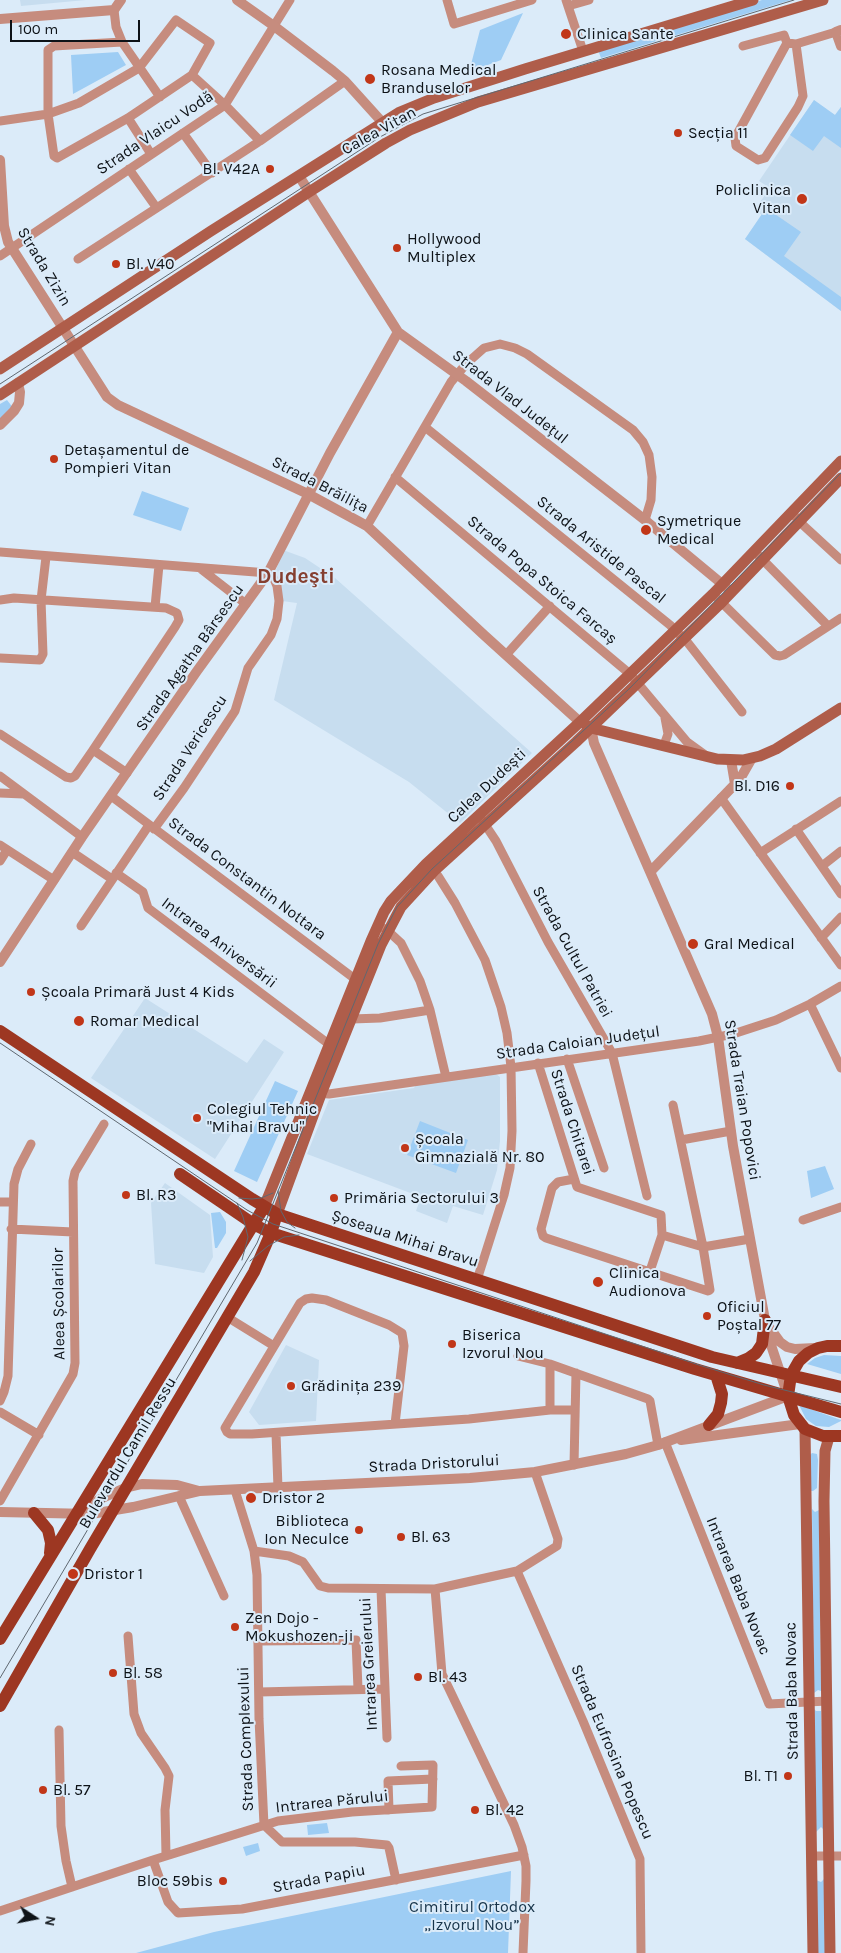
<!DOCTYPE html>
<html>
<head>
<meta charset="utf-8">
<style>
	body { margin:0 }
	#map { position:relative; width:841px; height:1953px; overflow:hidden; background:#dbebf9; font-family:Karla,sans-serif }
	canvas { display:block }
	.north { position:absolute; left:10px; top:1893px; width:50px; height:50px; -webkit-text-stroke:4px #dbebf9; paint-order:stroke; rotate:101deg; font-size:14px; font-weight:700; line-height:20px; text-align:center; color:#0d1217 }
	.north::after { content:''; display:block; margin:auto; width:18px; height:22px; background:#0d1217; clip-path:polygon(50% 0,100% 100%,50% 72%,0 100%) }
	.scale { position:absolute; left:10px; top:20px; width:130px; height:22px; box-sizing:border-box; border:2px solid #0d1217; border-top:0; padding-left:6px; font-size:15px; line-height:18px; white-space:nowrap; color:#0d1217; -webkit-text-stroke:4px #dbebf9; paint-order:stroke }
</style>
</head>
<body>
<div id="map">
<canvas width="841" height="1953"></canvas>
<div class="north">N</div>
<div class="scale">100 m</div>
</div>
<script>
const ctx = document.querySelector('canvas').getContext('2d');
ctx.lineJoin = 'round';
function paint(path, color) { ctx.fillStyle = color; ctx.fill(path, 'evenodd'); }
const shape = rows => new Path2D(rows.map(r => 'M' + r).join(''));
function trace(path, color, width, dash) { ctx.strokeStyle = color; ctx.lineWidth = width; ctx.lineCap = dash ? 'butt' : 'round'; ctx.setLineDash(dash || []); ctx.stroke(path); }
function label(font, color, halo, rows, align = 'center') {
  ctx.font = font + ' Karla,sans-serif'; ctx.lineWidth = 4; ctx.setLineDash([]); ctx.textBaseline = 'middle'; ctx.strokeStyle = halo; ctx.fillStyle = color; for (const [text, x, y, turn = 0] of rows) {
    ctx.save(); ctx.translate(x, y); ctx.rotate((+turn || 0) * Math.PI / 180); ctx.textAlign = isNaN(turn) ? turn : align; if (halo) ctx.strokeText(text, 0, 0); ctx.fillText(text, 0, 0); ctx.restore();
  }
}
const built = shape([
	[20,0,86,0,21,6],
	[814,100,835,115,841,107,841,311,745,239,762,215,755,209,770,188,759,181],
	[283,550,305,558,335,578,532,753,460,823,409,782,274,700,297,603,282,601,276,570],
	[145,998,247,1063,264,1039,284,1052,215,1159,91,1078],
	[496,1074,500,1077,500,1141,497,1170,483,1215,453,1206,447,1223,416,1211,421,1197,307,1154,329,1100,414,1088,416,1085],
	[165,1183,210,1215,213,1257,204,1273,155,1264,151,1203],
	[286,1345,319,1360,316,1421,259,1425,249,1412]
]);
const green = shape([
	[762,0,791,0,601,58,598,50],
	[523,13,501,60,469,72,480,30],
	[118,52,126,65,73,94,71,55],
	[814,100,835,115,841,107,841,148,824,136,813,151,790,135],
	[766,208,801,232,784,256,841,297,841,311,745,239],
	[7,400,14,409,0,421,0,404],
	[142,491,189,508,181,531,133,515],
	[275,1081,298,1091,257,1182,234,1171],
	[420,1121,468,1140,456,1173,407,1155],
	[825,1166,834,1189,811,1198,807,1171],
	[220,1212,226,1222,226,1233,217,1248,215,1248,211,1213],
	[824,1355,841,1356,841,1374,807,1364,815,1358],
	[799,1405,841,1420,841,1421,829,1427,816,1426,806,1419],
	[812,1453,817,1454,818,1460,817,1488,813,1491,811,1491,810,1455],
	[812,1509,815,1512,819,1510,821,1691,818,1690,814,1693],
	[814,1709,816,1711,821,1711,825,1831,821,1827,816,1832],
	[327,1823,329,1833,308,1835,307,1825],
	[258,1843,260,1851,246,1856,243,1847],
	[511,1871,508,1953,136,1953,214,1932],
	[824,1879,826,1953,817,1953,816,1880,821,1882]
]);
const minor = shape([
	[447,0,454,24,532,0],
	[566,0,583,51],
	[568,6,589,0],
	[114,10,116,27,122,42,160,97],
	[122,42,54,46,48,50,48,114,54,156,57,158,128,118,192,75],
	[787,43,735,138,736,146,758,160,765,158,798,107,803,96,796,44],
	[743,46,784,35,787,43,796,44,836,32],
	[128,118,151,154],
	[0,121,48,114,79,103,139,68,176,20,210,43,192,75,225,105,260,141],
	[183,133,212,173],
	[129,169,156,207],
	[0,256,225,105,290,0],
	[78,259,260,141,345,81],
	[425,427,670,625,688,643,742,712],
	[395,477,630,674,687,742,705,755],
	[792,513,804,526,841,560],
	[367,526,451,382,466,364,484,348,500,344,515,348,527,354,633,430,643,442,649,455,652,477,651,500,645,520],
	[0,552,268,573,274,579,277,586,279,601,277,619,271,635,248,668,235,711,184,788,154,829],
	[758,555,828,626],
	[201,569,246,604],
	[717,598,775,655,780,656,784,655,841,618],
	[0,600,14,598,166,608,177,613,179,620,175,627,93,750,127,773],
	[155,607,159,565],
	[506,655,550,606],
	[0,658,40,660,43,654,41,600,46,557],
	[0,734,66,777,71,778,75,776,93,750],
	[664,745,668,734,665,718],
	[0,776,82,837],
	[0,793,23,794],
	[111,796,359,982],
	[721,798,841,965],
	[482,820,496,841,548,942,612,1053,647,1196],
	[796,829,841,894],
	[0,845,54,880],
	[72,852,112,879],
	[760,853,841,801],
	[0,861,7,850],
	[822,866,841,851],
	[430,867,438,876,455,903,485,960,501,1007,507,1033,511,1067,512,1131,510,1168,504,1195,477,1280],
	[116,873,143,892,148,908,334,1048],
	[378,925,388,931,401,943,420,981,430,1010,446,1077],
	[81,926,149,825],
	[821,938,841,917],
	[810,1004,841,1068],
	[352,1019,380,1018,430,1010],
	[567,1059,604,1168],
	[538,1063,577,1187,661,1215,662,1235],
	[316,1093,329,1094,699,1041,733,1034,776,1020,810,1004,841,986],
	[681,1140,731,1131],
	[574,1179,558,1182,552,1188,541,1229,543,1236,546,1238,708,1291,710,1290,703,1247,673,1105],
	[0,1202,13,1202],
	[803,1220,841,1207],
	[11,1229,73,1232],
	[650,1271,662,1235,703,1247,750,1239],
	[227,1317,274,1346],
	[518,1356,550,1364,648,1399,650,1401,658,1445],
	[550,1364,550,1410],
	[0,1401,4,1392,8,1376,14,1184,18,1169,31,1144],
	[0,1412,39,1435],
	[395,1424,404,1346,402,1333,389,1325,326,1300,312,1298,306,1299,300,1303,225,1428,227,1432,230,1434,252,1434,469,1419,550,1410,574,1410],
	[276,1433,278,1488],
	[665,1442,769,1704,827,1701],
	[574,1465,576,1373],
	[235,1490,254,1551,257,1575,259,1719,264,1825,282,1842,355,1842,387,1845,389,1848,396,1880],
	[179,1496,224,1596],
	[0,1501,73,1374,75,1363,73,1181,75,1172,104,1124],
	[254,1551,289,1556,303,1562,320,1586,328,1588,435,1589,517,1571,557,1546,558,1539,535,1472],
	[517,1571,583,1721,640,1859,641,1953],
	[381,1589,387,1738],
	[435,1589,442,1674,514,1825,522,1847,526,1866,526,1881,523,1953],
	[128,1636,134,1714,141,1733,165,1768,169,1776,165,1810,166,1855],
	[258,1641,356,1640,358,1689],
	[259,1692,385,1689],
	[59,1730,61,1826,66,1861,72,1887],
	[389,1810,388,1781,433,1779],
	[812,1856,841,1856],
	[153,1860,168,1902,178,1913,242,1909,524,1855],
	[0,1911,153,1860,278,1821,352,1812,432,1807,433,1765,401,1766]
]);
const tertiary = shape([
	[237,0,274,26,333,71,345,81,382,122],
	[0,19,114,10,121,0],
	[841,30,836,32,841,46],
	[0,160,4,226,8,242,107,397,118,405,308,494,367,526,484,635,580,722],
	[299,176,398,332,466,381,645,520,727,588],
	[0,425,14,411,19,403,20,392,18,383],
	[731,760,735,784],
	[651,871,740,779,752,758],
	[0,962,82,837,197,671,268,573,330,453,398,332],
	[769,1327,780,1342,787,1347,795,1349,815,1348],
	[681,1440,800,1424],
	[0,1512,91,1514,133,1507,200,1491,470,1478,535,1472,626,1454,658,1445,788,1396,769,1339,765,1320,733,1146,718,1037,712,1014,594,743,591,728],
	[78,1513,100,1499,125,1488,142,1484,177,1485,199,1491]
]);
const secondary = shape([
	[0,369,211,231,400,112,434,98,525,69,753,0],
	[0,395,309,192,386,143,410,130,478,102,823,0],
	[586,725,591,728,717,759,743,760,760,756,776,749,841,708],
	[264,1207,371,941,384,912,391,901,426,864,580,722,713,594,841,461],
	[277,1214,321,1094,381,945,401,907,434,871,576,742,722,602,841,478],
	[805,1429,813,1953],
	[829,1437,825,1451,824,1501,830,1953]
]);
const primary = shape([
	[0,1031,252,1199,277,1214,712,1357,841,1387],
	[180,1174,255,1225,271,1233,695,1369,841,1412],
	[841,1346,827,1346,818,1348,808,1353,799,1361,791,1375,788,1396,794,1415,805,1429,823,1436,841,1436],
	[737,1363,749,1358,756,1353,762,1344,765,1320],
	[709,1425,718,1414,721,1403,722,1394,716,1375],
	[34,1513,48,1530,51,1543,50,1553],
	[0,1639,264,1207],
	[0,1706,90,1549,254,1272,271,1233,277,1214]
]);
const tram = shape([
	[0,384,380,137,423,114,794,0],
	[0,1043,247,1210,273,1224,699,1365,764,1385,841,1404],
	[278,1191,281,1211,287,1222,295,1228],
	[239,1198,252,1199,261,1198,273,1193],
	[237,1203,243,1217,248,1237,242,1260],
	[250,1261,268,1246,284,1237,299,1235],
	[0,1678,257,1243,378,944,397,907,432,869,629,689,841,473]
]);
const markers = [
	[566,34,6,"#c13618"],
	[370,79,6,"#c13618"],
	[678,133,5,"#c13618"],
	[270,169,5,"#c13618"],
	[802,199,6,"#c13618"],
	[397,248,5,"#c13618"],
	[116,264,5,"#c13618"],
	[54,459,5,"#c13618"],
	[646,530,6,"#c13618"],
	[790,786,5,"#c13618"],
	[693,944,6,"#c13618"],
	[31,992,5,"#c13618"],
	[79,1021,6,"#c13618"],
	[197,1118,5,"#c13618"],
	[405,1148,5,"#c13618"],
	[126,1195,5,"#c13618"],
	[334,1198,5,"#c13618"],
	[598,1282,6,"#c13618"],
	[707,1316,5,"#c13618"],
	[452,1344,5,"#c13618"],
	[291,1386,5,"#c13618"],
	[251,1498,6,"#c13618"],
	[359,1530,5,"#c13618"],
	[401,1537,5,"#c13618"],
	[73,1574,6,"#c13618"],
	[235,1627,5,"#c13618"],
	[113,1673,5,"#c13618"],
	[418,1677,5,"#c13618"],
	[788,1776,5,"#c13618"],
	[43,1790,5,"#c13618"],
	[475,1810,5,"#c13618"],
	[223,1881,5,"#c13618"]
];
const poiNames = [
	["Clinica Sante",577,34],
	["Rosana Medical",381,70],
	["Branduselor",381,88],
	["Secția 11",688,133],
	["Bl. V42A",260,169,"right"],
	["Policlinica",791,190,"right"],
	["Vitan",791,208,"right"],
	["Hollywood",407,239],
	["Multiplex",407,257],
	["Bl. V40",126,264],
	["Detașamentul de",64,450],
	["Pompieri Vitan",64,468],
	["Symetrique",657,521],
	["Medical",657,539],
	["Bl. D16",780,786,"right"],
	["Gral Medical",704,944],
	["Școala Primară Just 4 Kids",41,992],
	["Romar Medical",90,1021],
	["Colegiul Tehnic",207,1109],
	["\"Mihai Bravu\"",207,1127],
	["Școala",415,1139],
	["Gimnazială Nr. 80",415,1157],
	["Bl. R3",136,1195],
	["Primăria Sectorului 3",344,1198],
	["Clinica",609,1273],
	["Audionova",609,1291],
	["Oficiul",717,1307],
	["Poștal 77",717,1325],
	["Biserica",462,1335],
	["Izvorul Nou",462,1353],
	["Grădinița 239",301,1386],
	["Dristor 2",262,1498],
	["Biblioteca",349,1521,"right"],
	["Ion Neculce",349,1539,"right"],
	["Bl. 63",411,1537],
	["Dristor 1",84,1574],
	["Zen Dojo -",245,1618],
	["Mokushozen-ji",245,1636],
	["Bl. 58",123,1673],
	["Bl. 43",428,1677],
	["Bl. T1",778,1776,"right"],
	["Bl. 57",53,1790],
	["Bl. 42",485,1810],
	["Bloc 59bis",213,1881,"right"]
];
const streetNames = [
	["Calea Vitan",379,131,-29],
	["Strada Vlaicu Vodă",155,133,-34],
	["Strada Zizin",44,267,59],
	["Strada Vlad Județul",510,397,38],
	["Strada Brăilița",320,485,27],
	["Strada Aristide Pascal",601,550,39],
	["Strada Popa Stoica Farcaș",542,580,40],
	["Strada Agatha Bârsescu",190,658,-55],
	["Strada Vericescu",190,748,-57],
	["Calea Dudești",487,786,-43],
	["Strada Constantin Nottara",247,879,37],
	["Intrarea Aniversării",219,943,37],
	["Strada Cultul Patriei",572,952,61],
	["Strada Caloian Județul",578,1043,-8],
	["Strada Traian Popovici",742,1100,81],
	["Strada Chitarei",572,1122,72],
	["Șoseaua Mihai Bravu",405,1239,18],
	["Aleea Școlarilor",59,1304,-91],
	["Bulevardul Camil Ressu",128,1453,-59],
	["Strada Dristorului",434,1464,-3],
	["Intrarea Baba Novac",738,1586,68],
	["Intrarea Greierului",369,1664,-93],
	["Strada Baba Novac",792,1691,-91],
	["Strada Complexului",246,1739,-92],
	["Strada Eufrosina Popescu",612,1752,67],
	["Intrarea Părului",332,1802,-6],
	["Strada Papiu",319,1879,-11]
];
const parkNames = [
	["Cimitirul Ortodox",472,1907],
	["„Izvorul Nou”",472,1925]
];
const districtNames = [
	["Dudeşti",296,577]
];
paint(built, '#c7ddef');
paint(green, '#9ecdf4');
trace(minor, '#c68c7e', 9);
trace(tertiary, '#c68c7e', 10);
trace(secondary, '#af5d4a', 11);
trace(primary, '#9d3722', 12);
trace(tram, '#5f6871', 1);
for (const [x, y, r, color] of markers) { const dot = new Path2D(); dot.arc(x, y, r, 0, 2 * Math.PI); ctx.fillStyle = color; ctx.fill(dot); trace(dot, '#dbebf9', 2); }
label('16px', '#0d1217', '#dbebf9', poiNames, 'left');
label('16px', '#0d1217', '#dbebf9', streetNames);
label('16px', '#17344a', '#dbebf9', parkNames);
label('bold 21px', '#853f30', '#dbebf9', districtNames);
</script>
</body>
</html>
